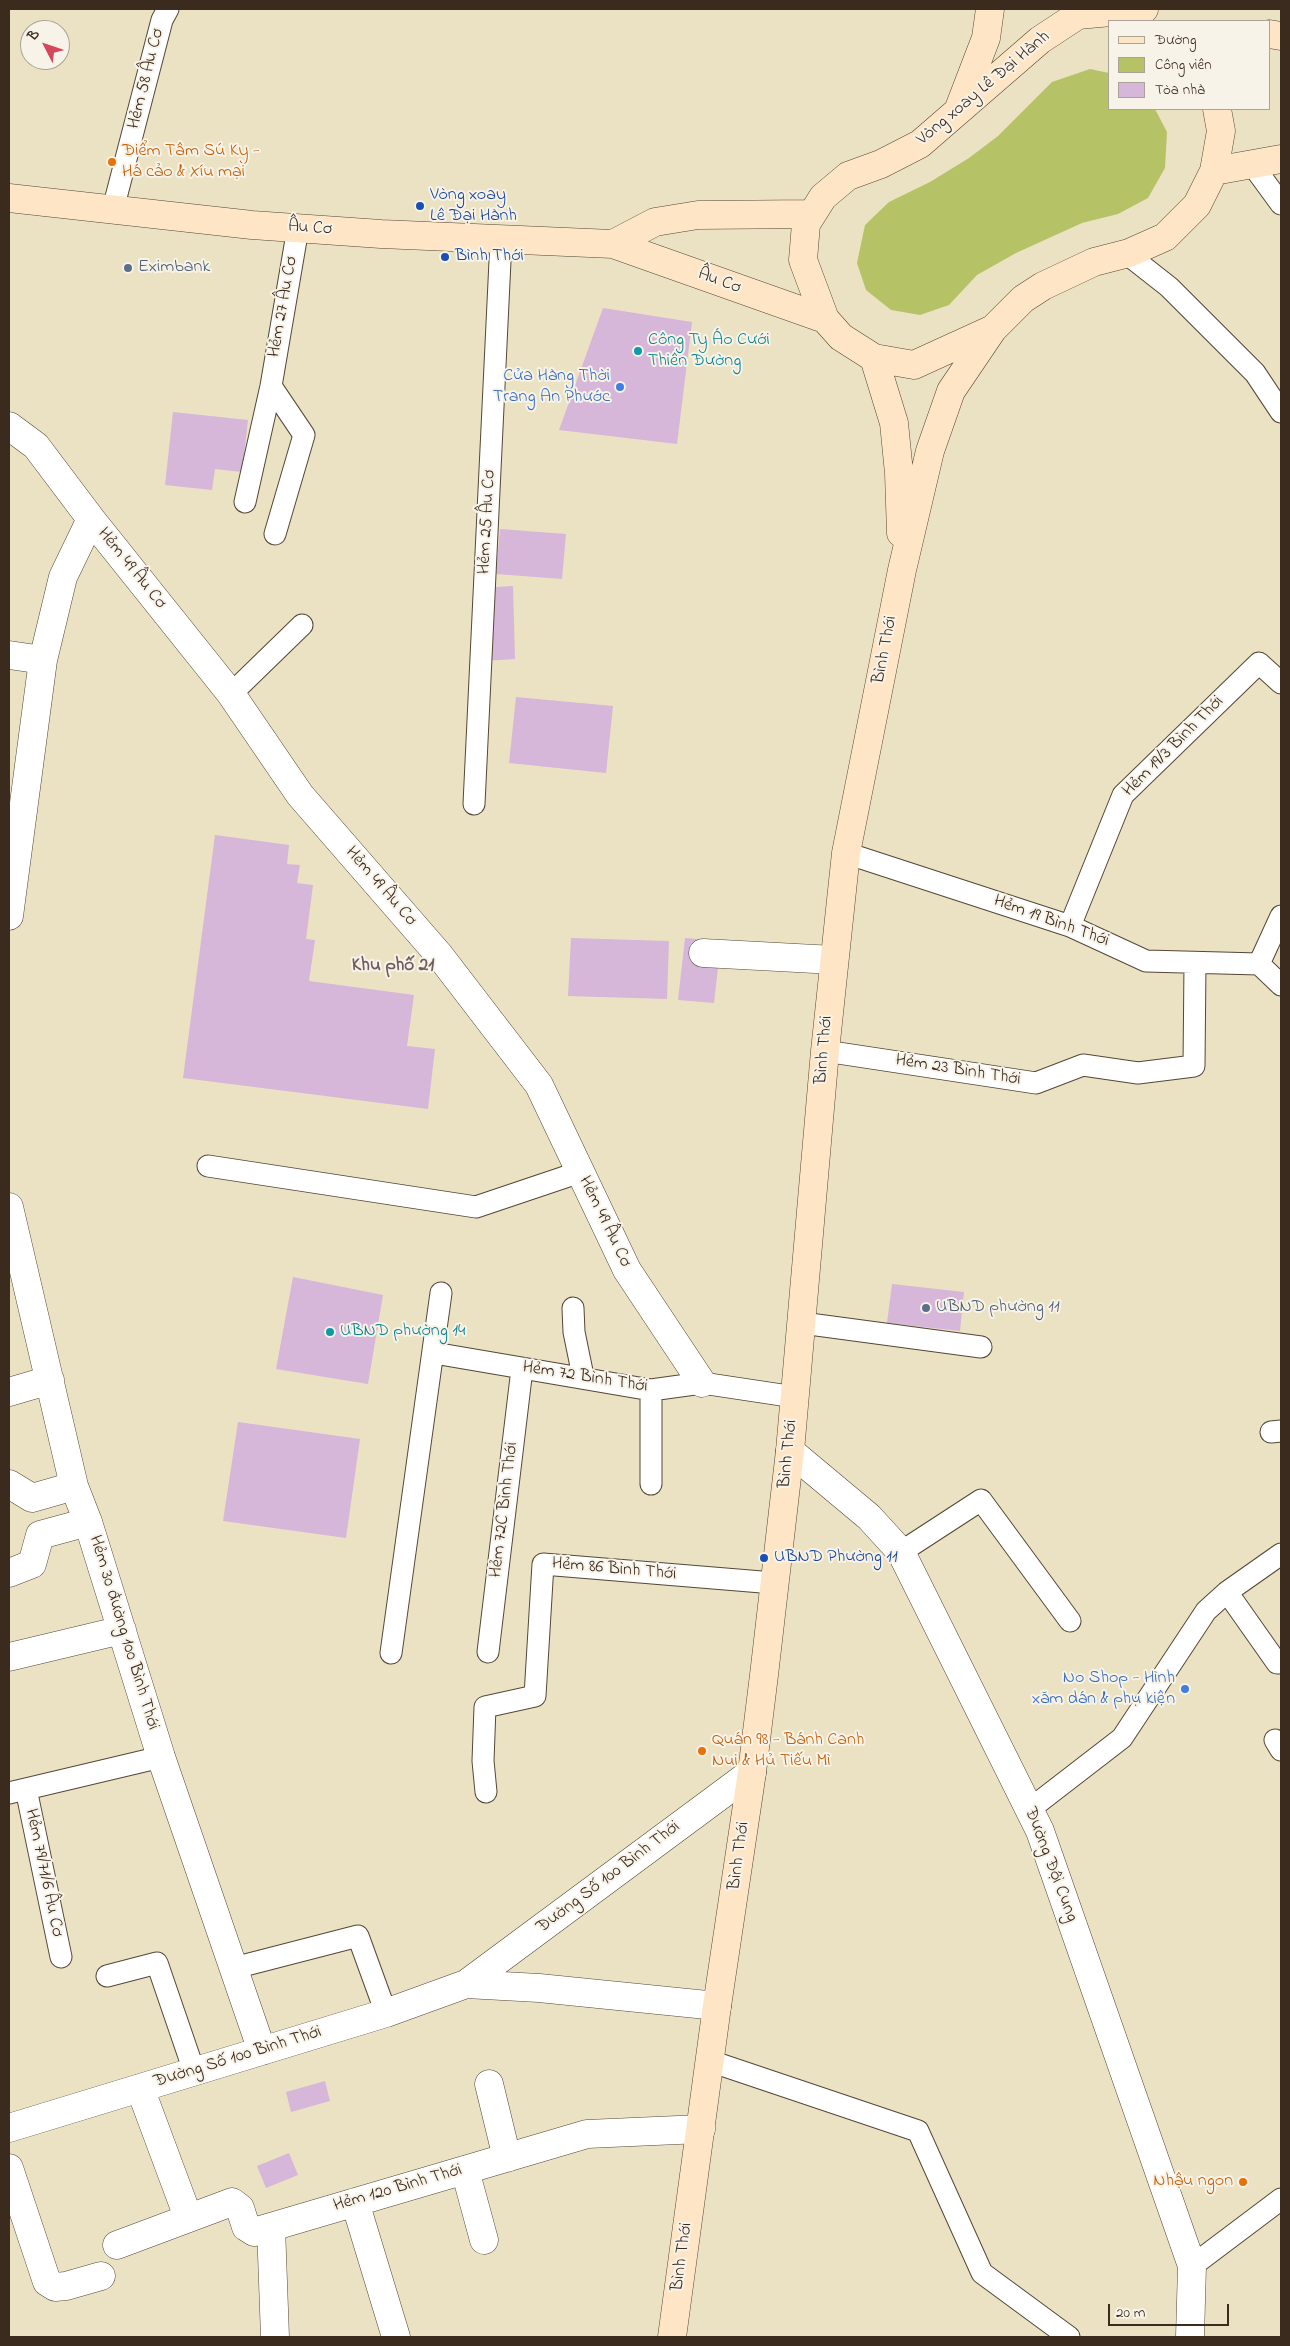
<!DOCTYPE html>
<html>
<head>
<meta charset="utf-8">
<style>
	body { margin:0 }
	#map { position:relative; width:1290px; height:2346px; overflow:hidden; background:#ebe2c3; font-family:"Indie Flower",sans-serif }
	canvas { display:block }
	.frame { position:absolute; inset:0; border:10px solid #3b2a1e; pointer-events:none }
	.legend { position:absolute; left:1108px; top:20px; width:162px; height:90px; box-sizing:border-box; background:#f7f3e8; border:1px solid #aca397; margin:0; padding:6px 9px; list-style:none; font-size:15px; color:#3b2a1e }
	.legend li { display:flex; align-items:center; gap:10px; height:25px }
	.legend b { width:25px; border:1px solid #aca397 }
	.north { position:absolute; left:20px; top:20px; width:50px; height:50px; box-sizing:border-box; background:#f7f3e8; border:1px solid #aca397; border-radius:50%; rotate:311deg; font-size:14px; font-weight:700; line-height:20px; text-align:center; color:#3b2a1e }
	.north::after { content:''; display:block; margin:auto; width:18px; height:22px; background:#d1495b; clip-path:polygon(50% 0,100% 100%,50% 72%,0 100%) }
	.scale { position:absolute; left:1108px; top:2304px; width:121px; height:22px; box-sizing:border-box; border:2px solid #3b2a1e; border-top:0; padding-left:6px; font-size:15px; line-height:18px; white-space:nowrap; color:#3b2a1e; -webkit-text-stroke:4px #f7f3e8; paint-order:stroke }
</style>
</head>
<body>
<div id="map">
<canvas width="1290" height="2346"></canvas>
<div class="frame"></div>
<ul class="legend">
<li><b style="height:6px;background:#fee5c5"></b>Đường</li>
<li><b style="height:14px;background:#b5c366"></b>Công viên</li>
<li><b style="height:14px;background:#d6b6d9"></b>Tòa nhà</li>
</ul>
<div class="north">B</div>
<div class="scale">20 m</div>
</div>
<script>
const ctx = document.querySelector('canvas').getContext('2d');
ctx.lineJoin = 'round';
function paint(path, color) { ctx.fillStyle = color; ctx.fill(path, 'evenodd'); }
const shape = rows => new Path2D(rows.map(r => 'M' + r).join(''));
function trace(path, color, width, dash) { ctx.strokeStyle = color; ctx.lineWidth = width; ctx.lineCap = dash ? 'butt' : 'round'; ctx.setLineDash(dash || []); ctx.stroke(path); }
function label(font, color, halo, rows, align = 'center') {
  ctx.font = font + ' "Indie Flower",sans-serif'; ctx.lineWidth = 4; ctx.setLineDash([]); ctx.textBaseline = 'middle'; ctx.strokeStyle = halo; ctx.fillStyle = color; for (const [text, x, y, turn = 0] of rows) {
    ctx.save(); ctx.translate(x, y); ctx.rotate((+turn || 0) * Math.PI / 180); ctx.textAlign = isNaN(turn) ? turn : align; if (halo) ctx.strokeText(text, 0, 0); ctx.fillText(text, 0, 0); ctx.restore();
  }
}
const green = shape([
	[1090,69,1109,73,1109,109,1155,109,1167,132,1165,168,1148,198,1118,214,1082,223,1016,253,977,275,949,305,920,315,891,310,866,290,857,263,865,225,889,202,930,182,969,158,998,136,1052,82]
]);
const building = shape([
	[603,308,692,322,677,444,559,430],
	[173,412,248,420,242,472,215,469,212,490,165,485],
	[500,529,566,534,562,579,496,574],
	[513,586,515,659,483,661,480,588],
	[516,697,613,706,606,773,509,763],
	[215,835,289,845,287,864,300,865,297,883,313,885,306,939,315,940,309,981,414,995,407,1046,435,1049,428,1109,183,1078],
	[571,938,669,941,667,999,568,996],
	[685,938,721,941,714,1003,678,1000],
	[293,1277,383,1295,368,1384,276,1369],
	[892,1284,964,1292,960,1331,887,1323],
	[238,1422,360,1439,346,1538,223,1521],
	[325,2081,330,2101,291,2112,286,2092],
	[289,2153,298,2175,266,2188,257,2166]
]);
const lane = shape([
	[1251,163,1281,204],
	[113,209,162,20,168,9],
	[1127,254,1169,287,1255,373,1281,412],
	[271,386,304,435,275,534],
	[245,502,271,386,298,228],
	[231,694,302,625],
	[474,804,501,240],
	[846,853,1070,926,1146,961,1259,964,1281,985],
	[1070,926,1123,795,1259,663,1281,683],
	[1259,964,1281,916],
	[825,1051,1036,1083,1083,1065,1138,1073,1194,1066,1195,963],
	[208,1166,476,1207,580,1172],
	[573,1308,574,1332,583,1376],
	[802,1323,981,1347],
	[434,1353,651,1390,702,1383,795,1397],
	[651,1390,651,1484],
	[1271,1432,1281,1431],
	[901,1552,981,1500,1070,1621],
	[1227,1592,1277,1663,1281,1663],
	[488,1652,522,1369],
	[391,1653,441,1293],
	[1275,1740,1281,1750],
	[26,1789,61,1957],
	[486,1792,483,1761,485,1707,535,1696,543,1564,774,1583],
	[9,1793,161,1757],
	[1030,1809,1122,1738,1206,1611,1227,1592,1281,1554],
	[234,1968,358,1936,386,2013],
	[107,1976,157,1963,194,2071],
	[710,2061,918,2131,982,2273,1069,2337],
	[1192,2266,1281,2199]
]);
const street = shape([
	[9,426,36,446,91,519,231,694,300,795,440,956,539,1085,627,1270,702,1383],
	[9,655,43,660],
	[9,916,43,660,63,577,91,519],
	[703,953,834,960],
	[9,1207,74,1486,88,1522,161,1757,262,2051],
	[9,1392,50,1380],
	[790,1451,869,1517,901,1552,1040,1831,1192,2266,1190,2337],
	[9,1484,32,1498,74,1486],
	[9,1573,32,1564,40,1535,88,1522],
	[9,1657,122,1630],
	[466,1984,539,1988,717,2006],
	[489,2084,507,2158],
	[140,2088,188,2217],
	[9,2128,386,2013,466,1984,752,1772],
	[9,2168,47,2282,55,2287,66,2286,101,2276],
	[465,2170,484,2240],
	[355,2202,396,2337],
	[271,2227,275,2337],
	[117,2245,232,2202,240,2208,246,2227,254,2232,587,2134,701,2129]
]);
const secondary = shape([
	[1144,9,1078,15,1040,40,920,144,881,164,848,176,823,197,806,224,803,260,825,319,841,337,874,358,914,365,993,329,1023,299,1043,286,1094,262,1129,253,1165,237,1197,205,1214,171,1221,131,1217,109],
	[1269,34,1281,36],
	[958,111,986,38,990,9],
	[1214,171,1281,159],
	[9,198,252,225,381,234,613,244,825,319],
	[613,244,655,222,698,215,812,214],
	[874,358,894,423,899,473,901,533],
	[672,2337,717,2006,752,1772,764,1675,790,1451,825,1051,846,853,902,570,930,451,951,391,993,329]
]);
const markers = [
	[112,162,5,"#e8710a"],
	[420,206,5,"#1a4fb4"],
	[445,257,5,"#1a4fb4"],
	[128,268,5,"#5c6f8a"],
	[638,351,5,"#0f9aa8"],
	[620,387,5,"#3f7fe0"],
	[926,1308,5,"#5c6f8a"],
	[330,1332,5,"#0f9aa8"],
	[764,1558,5,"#1a4fb4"],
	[1185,1689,5,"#3f7fe0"],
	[702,1751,5,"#e8710a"],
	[1243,2182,5,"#e8710a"]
];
const streetNames = [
	["Hẻm 58 Âu Cơ",147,79,-76],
	["Vòng xoay Lê Đại Hành",984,89,-40],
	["Âu Cơ",310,229,4],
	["Âu Cơ",719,282,20],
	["Hẻm 27 Âu Cơ",284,307,-80],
	["Hẻm 25 Âu Cơ",488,522,-87],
	["Hẻm 49 Âu Cơ",131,569,51],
	["Bình Thới",886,650,-79],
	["Hẻm 19/3 Bình Thới",1174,747,-45],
	["Hẻm 49 Âu Cơ",380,887,49],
	["Hẻm 19 Bình Thới",1051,922,20],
	["Bình Thới",825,1050,-85],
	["Hẻm 23 Bình Thới",958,1071,9],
	["Hẻm 49 Âu Cơ",604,1222,64],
	["Hẻm 72 Bình Thới",585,1378,9],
	["Bình Thới",789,1454,-84],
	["Hẻm 72C Bình Thới",505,1510,-83],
	["Hẻm 86 Bình Thới",614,1570,5],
	["Hẻm 30 đường 100 Bình Thới",123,1633,73],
	["Bình Thới",740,1856,-82],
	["Đường Đội Cung",1050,1865,69],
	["Hẻm 79/71/6 Âu Cơ",43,1873,78],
	["Đường Số 100 Bình Thới",609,1878,-37],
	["Đường Số 100 Bình Thới",238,2058,-17],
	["Hẻm 120 Bình Thới",398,2189,-16],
	["Bình Thới",683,2257,-82]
];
const foodNames = [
	["Điểm Tâm Sú Ky -",122,152],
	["Há cảo & Xíu mại",122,173],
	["Quán 98 - Bánh Canh",712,1741],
	["Nui & Hủ Tiếu Mì",712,1762],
	["Nhậu ngon",1233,2182,"right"]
];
const transitNames = [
	["Vòng xoay",430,196],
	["Lê Đại Hành",430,217],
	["Bình Thới",455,257],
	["UBND Phường 11",774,1558]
];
const serviceNames = [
	["Eximbank",138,268],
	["UBND phường 11",936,1308]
];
const cultureNames = [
	["Công Ty Áo Cưới",648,341],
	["Thiên Đường",648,362],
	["UBND phường 14",340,1332]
];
const shopNames = [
	["Cửa Hàng Thời",610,377],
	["Trang An Phước",610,398],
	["No Shop - Hình",1175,1679],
	["xăm dán & phụ kiện",1175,1700]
];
const neighbourhoodNames = [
	["Khu phố 21",393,967]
];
paint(green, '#b5c366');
paint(building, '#d6b6d9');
trace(lane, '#554637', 23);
trace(street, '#554637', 29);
trace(secondary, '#554637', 29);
trace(lane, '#fff', 21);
trace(street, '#fff', 28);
trace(secondary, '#fee5c5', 28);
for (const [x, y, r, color] of markers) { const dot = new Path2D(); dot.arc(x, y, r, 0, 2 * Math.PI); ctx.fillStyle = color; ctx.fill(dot); trace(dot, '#f7f3e8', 2); }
label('18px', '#3b2a1e', '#f7f3e8', streetNames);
label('18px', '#c56008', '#f7f3e8', foodNames, 'left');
label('18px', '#164399', '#f7f3e8', transitNames, 'left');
label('18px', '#4e5e75', '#f7f3e8', serviceNames, 'left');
label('18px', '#0d838f', '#f7f3e8', cultureNames, 'left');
label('18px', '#366cbe', '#f7f3e8', shopNames, 'right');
label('bold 19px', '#715b5f', '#f7f3e8', neighbourhoodNames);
</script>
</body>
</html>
